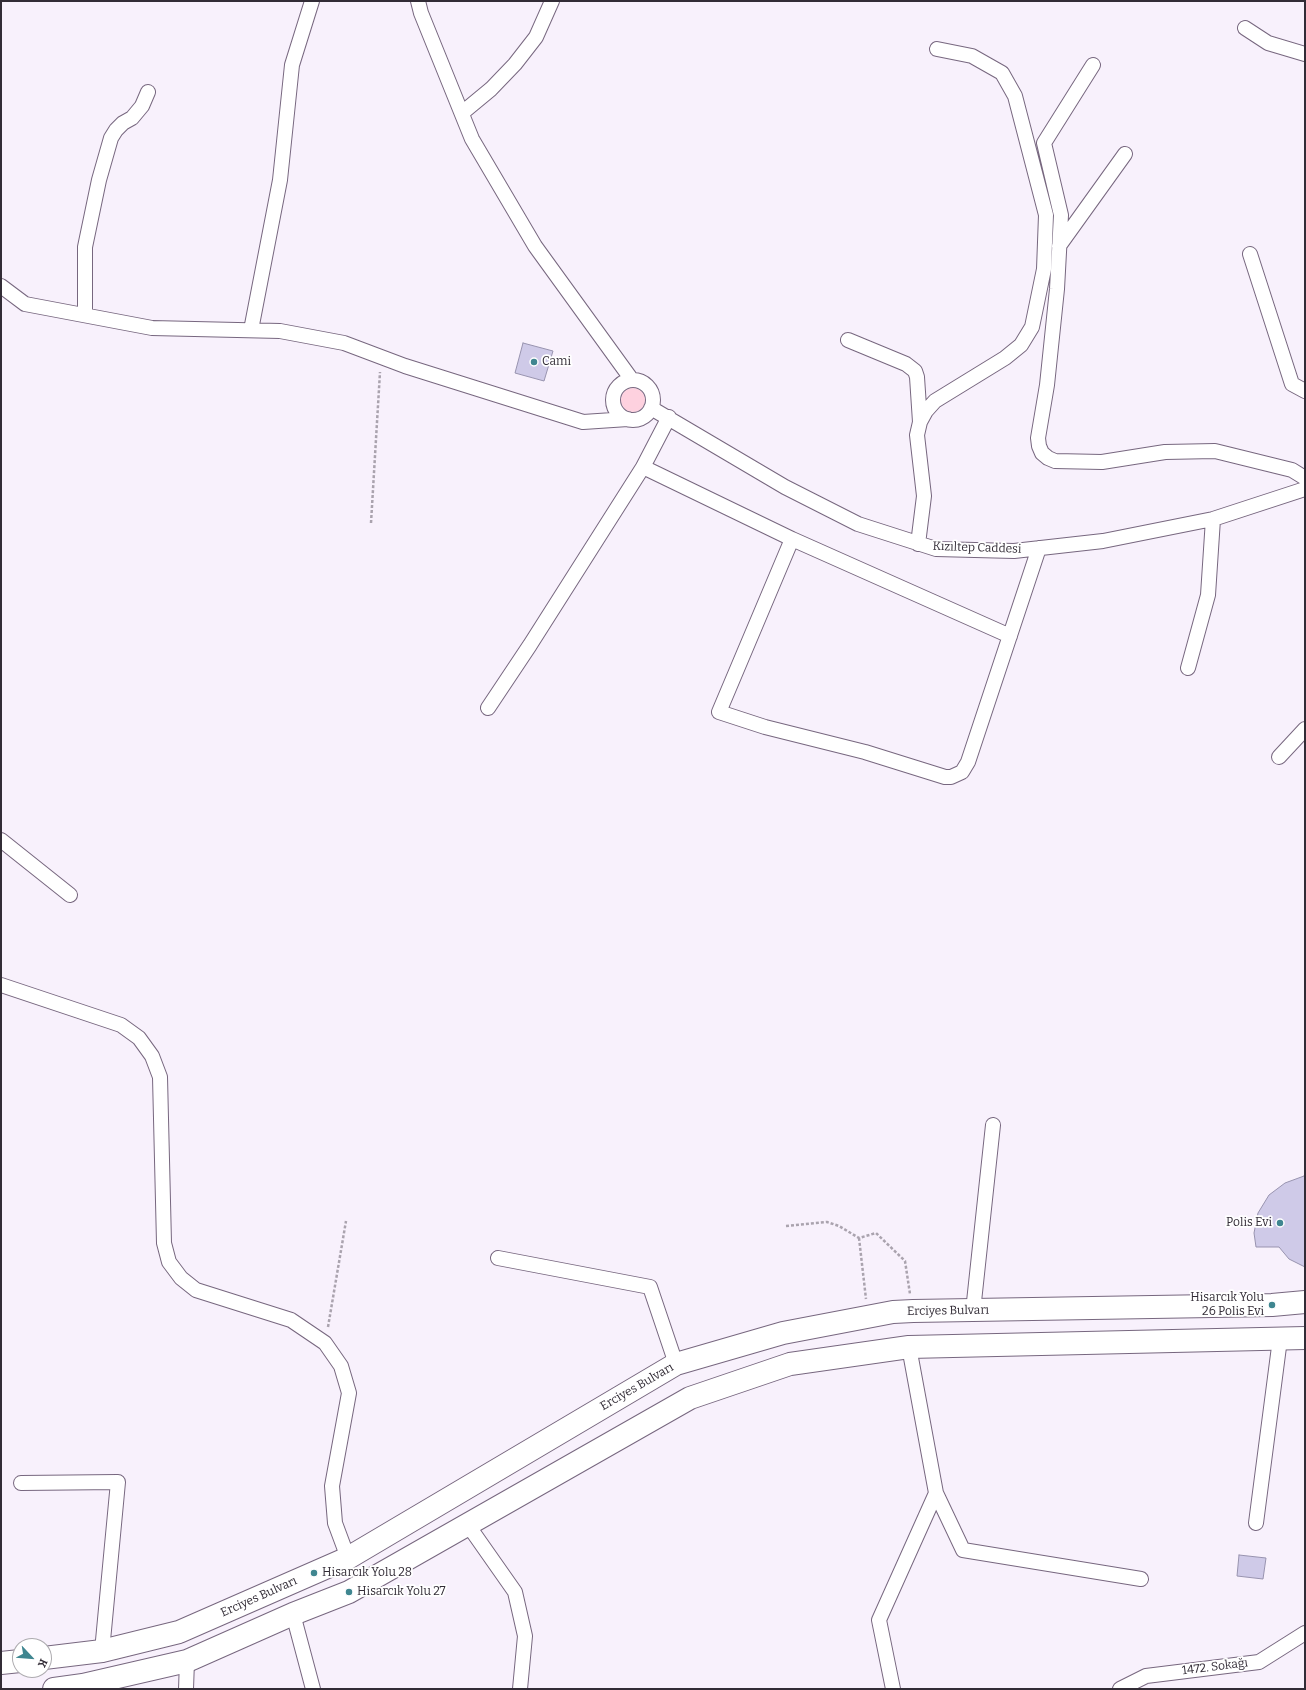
<!DOCTYPE html>
<html>
<head>
<meta charset="utf-8">
<style>
	body { margin:0 }
	#map { position:relative; width:1306px; height:1690px; overflow:hidden; background:#f8f1fc; font-family:Bitter,serif }
	canvas { display:block }
	.frame { position:absolute; inset:0; border:2px solid #322c36; pointer-events:none }
	.north { position:absolute; left:12px; top:1638px; width:40px; height:40px; box-sizing:border-box; background:#fff; border:1px solid #adabaf; border-radius:50%; rotate:116deg; font-size:11px; font-weight:700; line-height:16px; text-align:center; color:#322c36 }
	.north::after { content:''; display:block; margin:auto; width:14px; height:18px; background:#3f8690; clip-path:polygon(50% 0,100% 100%,50% 72%,0 100%) }
</style>
</head>
<body>
<div id="map">
<canvas width="1306" height="1690"></canvas>
<div class="frame"></div>
<div class="north">K</div>
</div>
<script>
const ctx = document.querySelector('canvas').getContext('2d');
ctx.lineJoin = 'round';
function paint(path, color) { ctx.fillStyle = color; ctx.fill(path, 'evenodd'); }
const shape = rows => new Path2D(rows.map(r => 'M' + r).join(''));
function trace(path, color, width, dash) { ctx.strokeStyle = color; ctx.lineWidth = width; ctx.lineCap = dash ? 'butt' : 'round'; ctx.setLineDash(dash || []); ctx.stroke(path); }
function label(font, color, halo, rows, align = 'center') {
  ctx.font = font + ' Bitter,serif'; ctx.lineWidth = 3.5; ctx.setLineDash([]); ctx.textBaseline = 'middle'; ctx.strokeStyle = halo; ctx.fillStyle = color; for (const [text, x, y, turn = 0] of rows) {
    ctx.save(); ctx.translate(x, y); ctx.rotate((+turn || 0) * Math.PI / 180); ctx.textAlign = isNaN(turn) ? turn : align; if (halo) ctx.strokeText(text, 0, 0); ctx.fillText(text, 0, 0); ctx.restore();
  }
}
const green = shape([
	'621 400a12 12 0 1 1 24 0a12 12 0 1 1-24 0Z'
]);
const building = shape([
	[523,343,553,351,544,381,515,373,523,343],
	[1304,1176,1305,1176,1305,1267,1289,1259,1279,1247,1256,1247,1254,1233,1258,1213,1269,1195,1285,1183,1304,1176],
	[1239,1555,1266,1558,1263,1579,1237,1576,1239,1555]
]);
const path = shape([
	[371,523,380,372],
	[786,1226,827,1222,839,1226,859,1238,876,1233,905,1261,910,1294],
	[859,1238,866,1299],
	[328,1327,346,1221]
]);
const minor = shape([
	[418,1,421,13,472,139,535,246,632,380],
	[1245,28,1268,43,1305,54],
	[1093,65,1044,143,1061,215,1057,289,1047,385,1038,438,1039,446,1042,453,1048,458,1055,461,1102,462,1165,452,1215,451,1292,470,1305,478],
	[462,113,491,89,515,64,536,37,552,1],
	[1059,246,1125,154],
	[1250,254,1292,384,1305,391],
	[1,286,25,304,152,328,280,331,344,343,405,366,583,422,628,419],
	[85,315,85,247,99,180,111,138,116,130,123,123,132,118,142,106,148,92],
	[251,330,280,180,292,65,312,1],
	[848,340,906,364,915,371,917,377,920,422],
	'613 400a20 20 0 1 1 40 0a20 20 0 1 1-40 0Z',
	[651,408,785,487,858,524,936,549,1014,551,1103,541,1213,519,1305,489],
	[643,467,792,539,1010,636],
	[792,539,719,712,765,727,865,752,945,777,951,777,962,772,968,762,1039,548],
	[918,544,924,496,917,435,920,422,926,411,935,401,1005,358,1021,345,1032,327,1044,269,1046,215,1015,96,1002,73,972,56,937,49],
	[1188,668,1208,595,1213,519],
	[488,708,530,645,643,467,669,417],
	[1279,757,1305,729],
	[1,840,70,895],
	[1,985,121,1025,139,1038,152,1056,160,1077,164,1243,169,1262,181,1278,196,1290,291,1320,325,1343,341,1366,349,1393,332,1486,335,1523,348,1558],
	[498,1258,650,1287,676,1364],
	[973,1311,993,1125],
	[909,1347,936,1493,963,1550,1141,1579],
	[21,1483,118,1482,102,1651],
	[1256,1523,1280,1339],
	[468,1525,515,1592,525,1636,520,1689],
	[293,1614,313,1689],
	[186,1689,187,1661],
	[893,1689,879,1620,936,1493],
	[1120,1689,1146,1676,1259,1662,1305,1633]
]);
const trunk = shape([
	[44,1658,102,1651,179,1632,348,1558,676,1364,783,1333,893,1312,913,1311,1272,1305,1305,1302],
	[1,1663,20,1661],
	[54,1689,83,1685,187,1661,293,1614,349,1592,690,1398,790,1364,909,1347,1305,1338]
]);
const markers = [
	[534,362,4,"#3f8690"],
	[1280,1223,4,"#3f8690"],
	[1272,1305,4,"#3f8690"],
	[314,1573,4,"#3f8690"],
	[349,1592,4,"#3f8690"]
];
const poiNames = [
	["Cami",542,362],
	["Polis Evi",1272,1223,"right"],
	["Hisarcık Yolu",1264,1298,"right"],
	["26 Polis Evi",1264,1312,"right"],
	["Hisarcık Yolu 28",322,1573],
	["Hisarcık Yolu 27",357,1592]
];
const streetNames = [
	["Kızıltep Caddesi",977,548,2],
	["Erciyes Bulvarı",948,1311,-1],
	["Erciyes Bulvarı",637,1387,-30],
	["Erciyes Bulvarı",259,1597,-24],
	["1472. Sokağı",1215,1667,-7]
];
paint(green, '#fed1df');
paint(building, '#cfcae8');
trace(building, '#9893af', 1);
trace(minor, '#77677f', 16);
trace(trunk, '#77677f', 24);
trace(path, '#aaa3ae', 2.5, [3, 2]);
trace(minor, '#fff', 14);
trace(trunk, '#fff', 22);
for (const [x, y, r, color] of markers) { const dot = new Path2D(); dot.arc(x, y, r, 0, 2 * Math.PI); ctx.fillStyle = color; ctx.fill(dot); trace(dot, '#fff', 1.5); }
label('12px', '#322c36', '#fff', poiNames, 'left');
label('12px', '#322c36', '#fff', streetNames);
</script>
</body>
</html>
